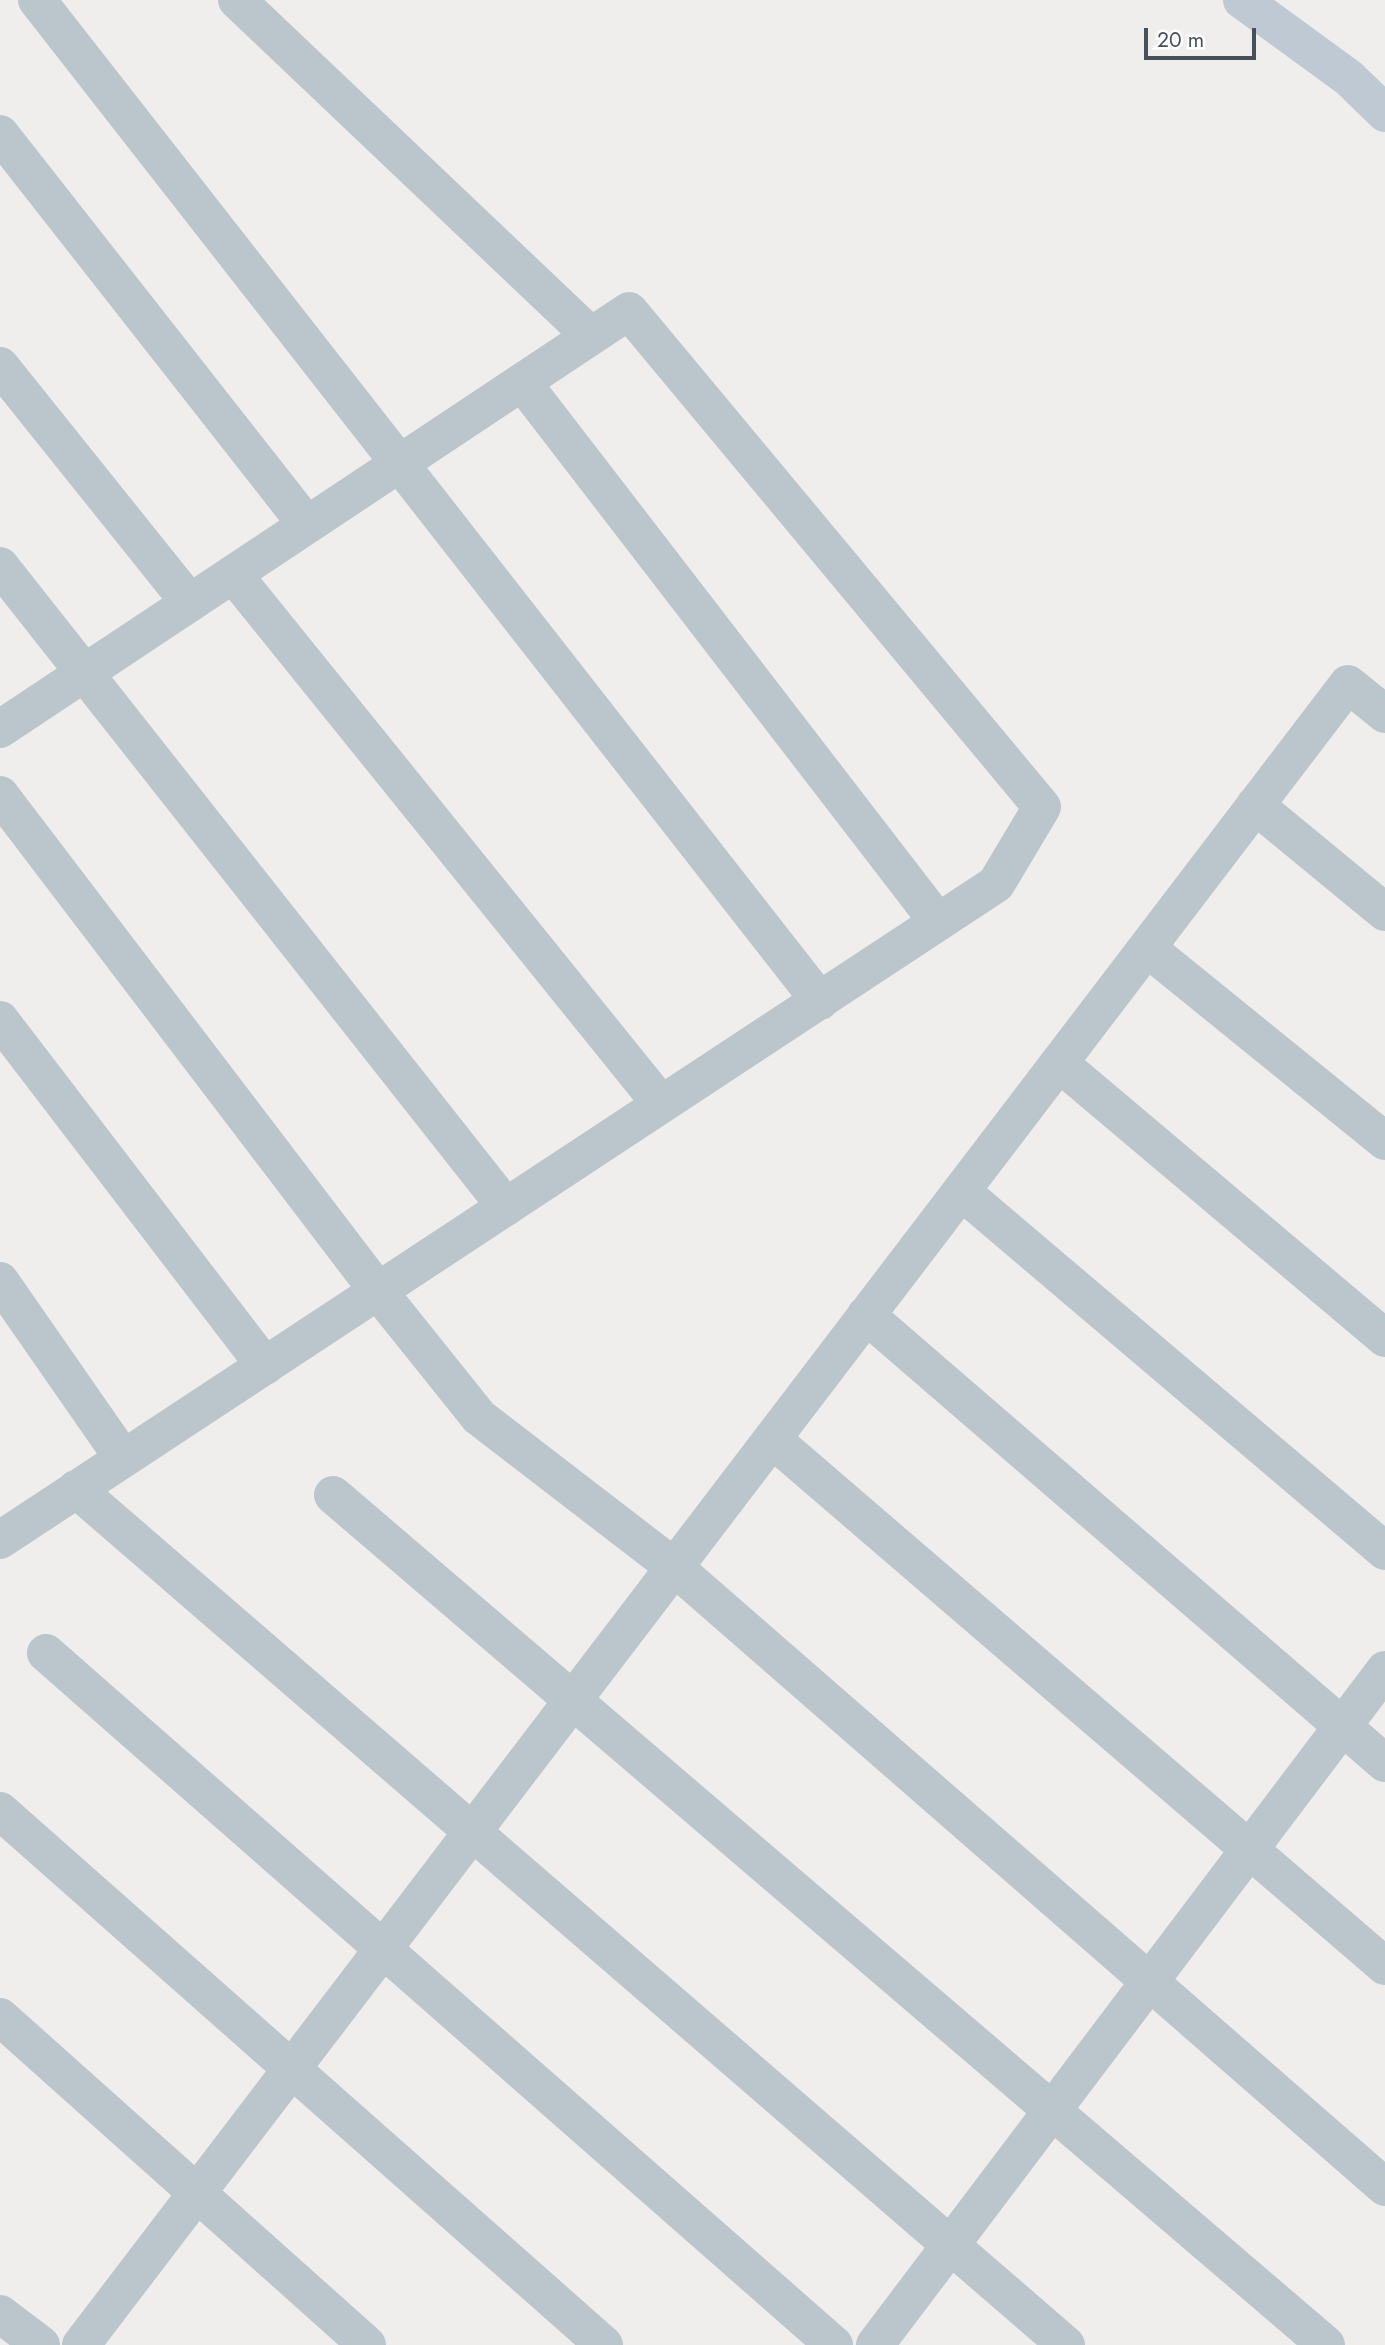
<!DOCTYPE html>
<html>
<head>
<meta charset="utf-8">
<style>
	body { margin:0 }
	#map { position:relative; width:1385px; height:2345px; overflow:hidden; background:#f0eded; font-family:Jost,sans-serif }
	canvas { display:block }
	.scale { position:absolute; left:1144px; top:28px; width:112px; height:32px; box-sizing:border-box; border:4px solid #46505a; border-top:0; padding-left:9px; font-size:21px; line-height:24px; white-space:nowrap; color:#46505a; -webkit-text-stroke:5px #fff; paint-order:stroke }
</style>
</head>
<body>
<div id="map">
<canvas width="1385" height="2345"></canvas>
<div class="scale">20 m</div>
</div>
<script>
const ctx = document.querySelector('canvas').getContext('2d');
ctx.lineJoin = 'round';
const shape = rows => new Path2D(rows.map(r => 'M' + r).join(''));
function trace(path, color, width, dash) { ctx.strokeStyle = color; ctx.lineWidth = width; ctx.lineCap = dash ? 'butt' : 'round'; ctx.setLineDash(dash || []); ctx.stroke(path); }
const street = shape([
	[37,0,820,1001],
	[237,0,591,336],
	[0,134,307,525],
	[0,366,190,603],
	[522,382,938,922],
	[0,566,506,1207],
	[233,574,661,1104],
	[0,729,629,311,1042,807,996,884,0,1540],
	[0,795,378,1291,479,1417,674,1567,1385,2187],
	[1255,805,1385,912],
	[1147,948,1385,1141],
	[0,1020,265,1366],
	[1059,1063,1385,1338],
	[961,1191,1385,1551],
	[0,1281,123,1458],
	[866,1315,1385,1763],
	[772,1439,1385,1966],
	[76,1489,1066,2345],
	[333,1495,1326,2345],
	[46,1653,834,2345],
	[0,1811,604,2345],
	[0,2017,367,2345],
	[0,2314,41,2345],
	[81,2345,1348,684,1385,714],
	[875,2345,1385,1670]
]);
const secondary = shape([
	[1242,0,1349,78,1385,113]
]);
trace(street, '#bbc5cc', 38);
trace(secondary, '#bec9d4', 38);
</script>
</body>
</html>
